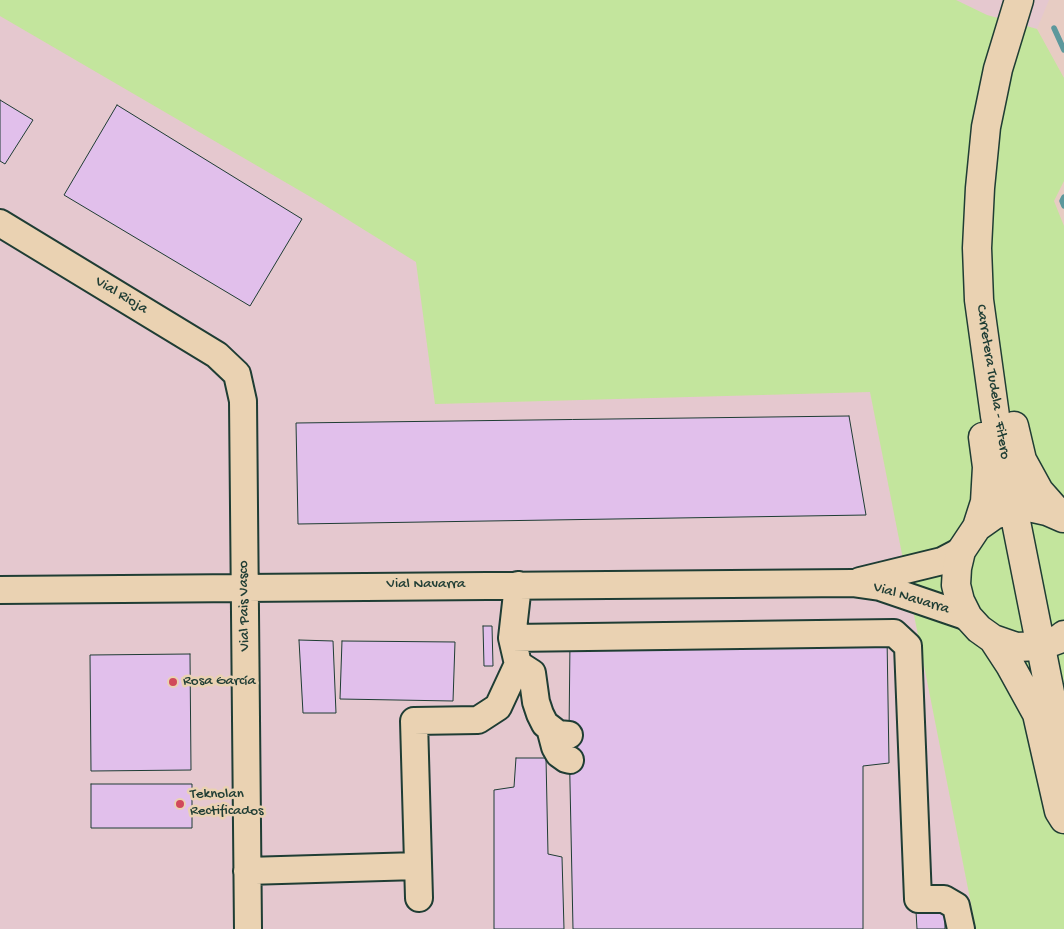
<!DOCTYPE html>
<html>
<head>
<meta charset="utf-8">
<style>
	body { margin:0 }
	canvas { display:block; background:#e7ccc3 }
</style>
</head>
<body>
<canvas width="1064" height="929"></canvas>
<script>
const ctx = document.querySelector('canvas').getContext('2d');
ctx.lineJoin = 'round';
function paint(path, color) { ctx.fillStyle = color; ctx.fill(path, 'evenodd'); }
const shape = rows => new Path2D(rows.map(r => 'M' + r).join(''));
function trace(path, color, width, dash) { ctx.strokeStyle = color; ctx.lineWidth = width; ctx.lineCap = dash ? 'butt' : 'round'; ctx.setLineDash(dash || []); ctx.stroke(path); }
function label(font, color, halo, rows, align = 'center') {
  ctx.font = font + ' "Gochi Hand",sans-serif'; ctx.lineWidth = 5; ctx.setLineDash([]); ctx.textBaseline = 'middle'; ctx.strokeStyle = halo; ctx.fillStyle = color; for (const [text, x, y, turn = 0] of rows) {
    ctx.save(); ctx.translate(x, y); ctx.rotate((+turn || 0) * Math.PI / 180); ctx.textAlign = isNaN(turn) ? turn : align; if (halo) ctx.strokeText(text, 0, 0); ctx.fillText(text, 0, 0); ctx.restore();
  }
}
const built = shape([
	[956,0,1049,0,1037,29,987,15],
	[0,16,321,203,416,262,435,404,870,392,976,929,0,929]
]);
const green = shape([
	[0,0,956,0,987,15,1037,29,1064,78,1064,181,1054,201,1064,226,1064,929,976,929,870,392,435,404,416,262,321,203,0,16]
]);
const stream = shape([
	[1054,28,1064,50],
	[1064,197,1062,201,1064,206]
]);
const building = shape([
	[0,100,33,120,5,164,0,161,0,100],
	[117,105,302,219,250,306,64,195,117,105],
	[849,416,866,515,298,524,296,423,849,416],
	[483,626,492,626,493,666,484,666,483,626],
	[887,636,889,763,863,766,863,929,573,929,569,735,570,641,887,636],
	[299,640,333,641,336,713,303,713,299,640],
	[342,641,455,642,453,701,340,699,342,641],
	[190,654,191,770,91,771,90,655,190,654],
	[516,758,546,758,548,854,562,857,564,929,494,929,494,790,514,787,516,758],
	[91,784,192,784,192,828,91,828,91,784],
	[916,911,945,911,945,929,917,929,916,911]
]);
const minor = shape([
	[0,223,217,355,237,374,243,401,248,929],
	[860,581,942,561,961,551],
	[0,590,852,583,880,587,968,617],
	[512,638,894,633,908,646,918,899,944,899,956,906,961,929],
	[518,664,532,673,536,702,540,714,545,724,558,734,569,735],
	[550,728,555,747,559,754,566,759,570,760],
	[247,871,418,866],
	[419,898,414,721,478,720,498,707,518,664,512,638,518,585]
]);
const major = shape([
	[1019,0,998,69,986,127,980,188,977,248,979,300,995,416,1064,763],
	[1014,426,1022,460,1039,491,1062,517],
	[1063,518,1047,511,1029,507,1014,508,994,515,977,527,961,551,957,568,956,585,960,601,968,617,979,629,993,639,1016,647,1040,646,1059,639,1064,635],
	[977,527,985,502,987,467,983,437],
	[993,639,1010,665,1037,714,1059,811,1064,819]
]);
const markers = [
	[173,682,5,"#d1495b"],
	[180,804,5,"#d1495b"]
];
const streetNames = [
	["Vial Rioja",121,296,31],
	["Carretera Tudela - Fitero",992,382,81],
	["Vial Navarra",426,585],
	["Vial Navarra",911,599,17],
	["Vial Pais Vasco",245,606,-91]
];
const poiNames = [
	["Rosa García",183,682],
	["Teknolan",190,795],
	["Rectificados",190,812]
];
paint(built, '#e5c8cf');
paint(green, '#c3e59d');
trace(stream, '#5c989c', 5.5);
paint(building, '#e1bfeb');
trace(building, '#1f3d34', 1);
trace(minor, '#1f3d34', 30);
trace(major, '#1f3d34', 31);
trace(minor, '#ead2b2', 26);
trace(major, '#ead2b2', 28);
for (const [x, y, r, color] of markers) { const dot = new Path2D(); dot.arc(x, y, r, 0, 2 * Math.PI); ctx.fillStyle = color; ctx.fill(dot); trace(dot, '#ead2b2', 2); }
label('15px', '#1f3d34', '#ead2b2', streetNames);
label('15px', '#1f3d34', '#ead2b2', poiNames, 'left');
</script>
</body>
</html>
